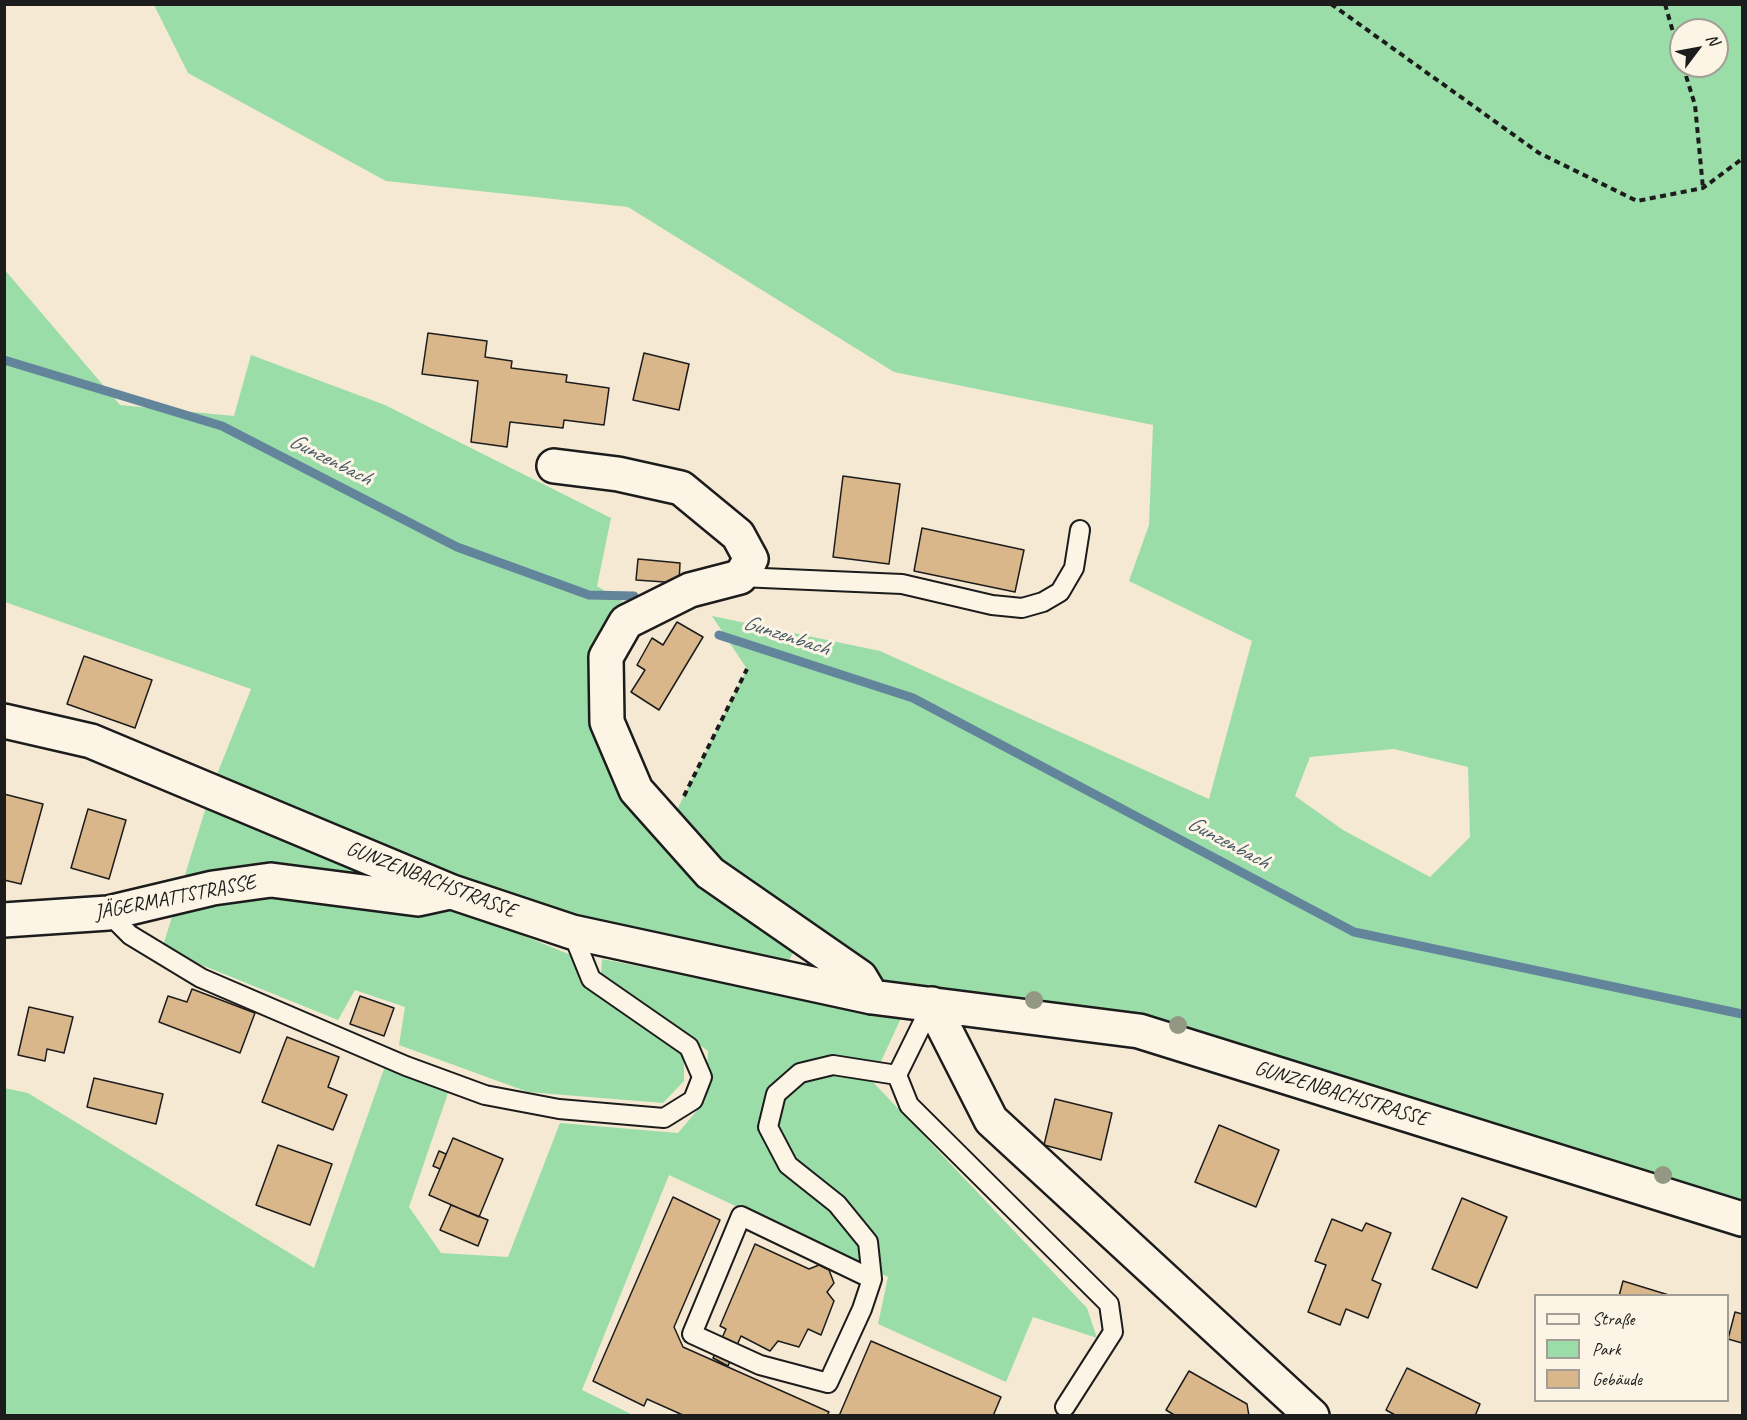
<!DOCTYPE html>
<html>
<head>
<meta charset="utf-8">
<style>
	body { margin:0 }
	#map { position:relative; width:1747px; height:1420px; overflow:hidden; background:#f5e9d3; font-family:Caveat,sans-serif }
	canvas { display:block }
	.frame { position:absolute; inset:0; border:6px solid #1c1c1c; pointer-events:none }
	.legend { position:absolute; left:1534px; top:1294px; width:195px; height:108px; box-sizing:border-box; background:#fcf5e5; border:2px solid #a29e95; margin:0; padding:8px 10px; list-style:none; font-size:18px; color:#1c1c1c }
	.legend li { display:flex; align-items:center; gap:12px; height:30px }
	.legend b { width:30px; border:2px solid #a29e95 }
	.north { position:absolute; left:1669px; top:18px; width:60px; height:60px; box-sizing:border-box; background:#fcf5e5; border:2px solid #a29e95; border-radius:50%; rotate:58deg; font-size:16px; font-weight:700; line-height:24px; text-align:center; color:#1c1c1c }
	.north::after { content:''; display:block; margin:auto; width:21px; height:27px; background:#1c1c1c; clip-path:polygon(50% 0,100% 100%,50% 72%,0 100%) }
</style>
</head>
<body>
<div id="map">
<canvas width="1747" height="1420"></canvas>
<div class="frame"></div>
<ul class="legend">
<li><b style="height:8px;background:#fcf5e5"></b>Straße</li>
<li><b style="height:16px;background:#9adda8"></b>Park</li>
<li><b style="height:16px;background:#d9b78b"></b>Gebäude</li>
</ul>
<div class="north">N</div>
</div>
<script>
const ctx = document.querySelector('canvas').getContext('2d');
ctx.lineJoin = 'round';
function paint(path, color) { ctx.fillStyle = color; ctx.fill(path, 'evenodd'); }
const shape = rows => new Path2D(rows.map(r => 'M' + r).join(''));
function trace(path, color, width, dash) { ctx.strokeStyle = color; ctx.lineWidth = width; ctx.lineCap = dash ? 'butt' : 'round'; ctx.setLineDash(dash || []); ctx.stroke(path); }
function label(font, color, halo, rows, align = 'center') {
  ctx.font = font + ' Caveat,sans-serif'; ctx.lineWidth = 6; ctx.setLineDash([]); ctx.textBaseline = 'middle'; ctx.strokeStyle = halo; ctx.fillStyle = color; for (const [text, x, y, turn = 0] of rows) {
    ctx.save(); ctx.translate(x, y); ctx.rotate((+turn || 0) * Math.PI / 180); ctx.textAlign = isNaN(turn) ? turn : align; if (halo) ctx.strokeText(text, 0, 0); ctx.fillText(text, 0, 0); ctx.restore();
  }
}
const green = shape([
	[154,5,1742,5,1742,1219,1139,1031,872,997,801,937,780,978,666,954,210,792,251,689,5,602,4,269,120,405,234,416,251,355,385,405,611,518,597,586,626,604,607,722,669,826,747,669,712,616,880,651,1209,799,1252,641,1129,581,1149,525,1153,425,894,372,628,207,386,181,188,73],
	[1681,30,1717,30,1717,66,1681,66],
	[1394,749,1468,767,1470,837,1430,877,1343,830,1295,796,1310,757],
	[206,807,571,955,580,982,684,1051,684,1081,663,1103,528,1092,399,1045,405,1007,355,990,338,1020,162,949],
	[602,959,901,1018,872,1081,1087,1308,1097,1338,1033,1317,1006,1382,878,1324,888,1277,669,1175,582,1390,633,1415,5,1415,4,1088,28,1093,314,1268,385,1066,449,1090,409,1207,441,1253,508,1257,560,1123,678,1133,705,1101,708,1051,601,976]
]);
const stream = shape([
	[4,360,222,426,457,547,589,595,634,596],
	[719,635,913,698,1354,932,1742,1014]
]);
const building = shape([
	[428,333,487,341,485,357,512,361,511,368,567,375,566,382,609,388,604,425,564,420,563,428,510,422,507,447,471,442,478,381,422,374,428,333],
	[644,353,689,364,679,410,633,400,644,353],
	[843,476,900,484,889,564,833,557,843,476],
	[922,528,1024,550,1015,592,914,571,922,528],
	[638,559,680,563,679,583,636,580,638,559],
	[677,622,703,637,659,710,631,692,645,670,637,665,652,638,663,645,677,622],
	[84,656,152,680,135,728,67,704,84,656],
	[4,794,43,804,21,884,4,880,4,794],
	[88,809,126,820,109,879,71,868,88,809],
	[192,989,255,1013,240,1053,159,1022,168,996,187,1002,192,989],
	[360,996,394,1008,384,1036,350,1024,360,996],
	[29,1007,73,1017,64,1053,47,1049,45,1061,18,1055,29,1007],
	[287,1037,339,1057,328,1087,347,1095,333,1130,262,1102,287,1037],
	[94,1078,163,1094,156,1124,87,1107,94,1078],
	[1055,1099,1112,1113,1101,1160,1044,1145,1055,1099],
	[1219,1125,1279,1150,1256,1207,1195,1182,1219,1125],
	[453,1138,503,1159,479,1217,429,1195,453,1138],
	[278,1145,332,1164,310,1225,256,1205,278,1145],
	[439,1151,446,1154,440,1169,433,1166,439,1151],
	[673,1197,720,1220,674,1327,683,1347,829,1412,827,1416,685,1416,647,1399,644,1406,593,1381,673,1197],
	[1462,1198,1507,1217,1477,1288,1432,1269,1462,1198],
	[451,1205,488,1220,478,1246,440,1230,451,1205],
	[1332,1219,1362,1231,1366,1223,1391,1233,1372,1280,1381,1284,1368,1318,1346,1309,1340,1325,1308,1312,1326,1265,1315,1261,1332,1219],
	[755,1244,809,1269,819,1265,829,1270,834,1283,827,1292,834,1301,821,1335,808,1329,799,1347,778,1341,770,1351,741,1336,728,1366,713,1358,726,1329,720,1326,755,1244],
	[1623,1281,1672,1296,1619,1296,1623,1281],
	[1735,1312,1742,1314,1742,1343,1728,1339,1735,1312],
	[871,1341,1001,1397,993,1416,839,1416,871,1341],
	[1407,1368,1480,1404,1475,1416,1397,1416,1386,1410,1407,1368],
	[1189,1371,1247,1404,1249,1416,1176,1416,1166,1410,1189,1371]
]);
const path = shape([
	[1331,4,1539,153,1637,201,1703,188,1742,159],
	[1665,4,1681,60],
	[1683,66,1695,105,1703,188],
	[684,796,747,669]
]);
const lane = shape([
	[740,577,902,584,992,605,1022,608,1043,602,1060,592,1074,568,1080,530],
	[108,913,130,935,201,978,406,1066,485,1095,559,1109,664,1118,693,1100,702,1077,689,1047,591,979,572,932],
	[932,1004,897,1075,909,1105,1109,1304,1113,1332,1065,1407],
	[872,1279,741,1216,692,1334,760,1365,828,1383,862,1309,872,1279,868,1242,837,1204,788,1165,768,1127,776,1094,800,1073,833,1065,897,1075]
]);
const street = shape([
	[554,466,618,474,681,488,738,535,751,559,740,577,690,590,626,622,606,657,607,722,636,790,710,873,860,977,872,997],
	[4,721,91,741,452,892,572,932,872,997,1139,1031,1742,1219],
	[4,920,108,913,213,888,271,880,418,899,450,892],
	[932,1004,991,1120,1312,1416]
]);
const trees = [
	[1034,1000],
	[1178,1025],
	[1663,1175]
];
const streetNames = [
	["GUNZENBACHSTRASSE",431,880,21],
	["JÄGERMATTSTRASSE",175,898,-11],
	["GUNZENBACHSTRASSE",1341,1094,17]
];
const waterNames = [
	["Gunzenbach",330,460,27],
	["Gunzenbach",786,636,18],
	["Gunzenbach",1228,843,28]
];
paint(green, '#9adda8');
trace(stream, '#63859c', 9);
paint(building, '#d9b78b');
trace(building, '#1c1c1c', 1.5);
trace(lane, '#1c1c1c', 22);
trace(street, '#1c1c1c', 38);
trace(path, '#1c1c1c', 4, [6, 4.5]);
trace(lane, '#fcf5e5', 18);
trace(street, '#fcf5e5', 33);
ctx.fillStyle = '#939885';
for (const [x, y] of trees) { ctx.beginPath(); ctx.arc(x, y, 9, 0, 2 * Math.PI); ctx.fill(); }
label('21px', '#1c1c1c', '#fcf5e5', streetNames);
label('italic 22px', '#465967', '#fcf5e5', waterNames);
</script>
</body>
</html>
